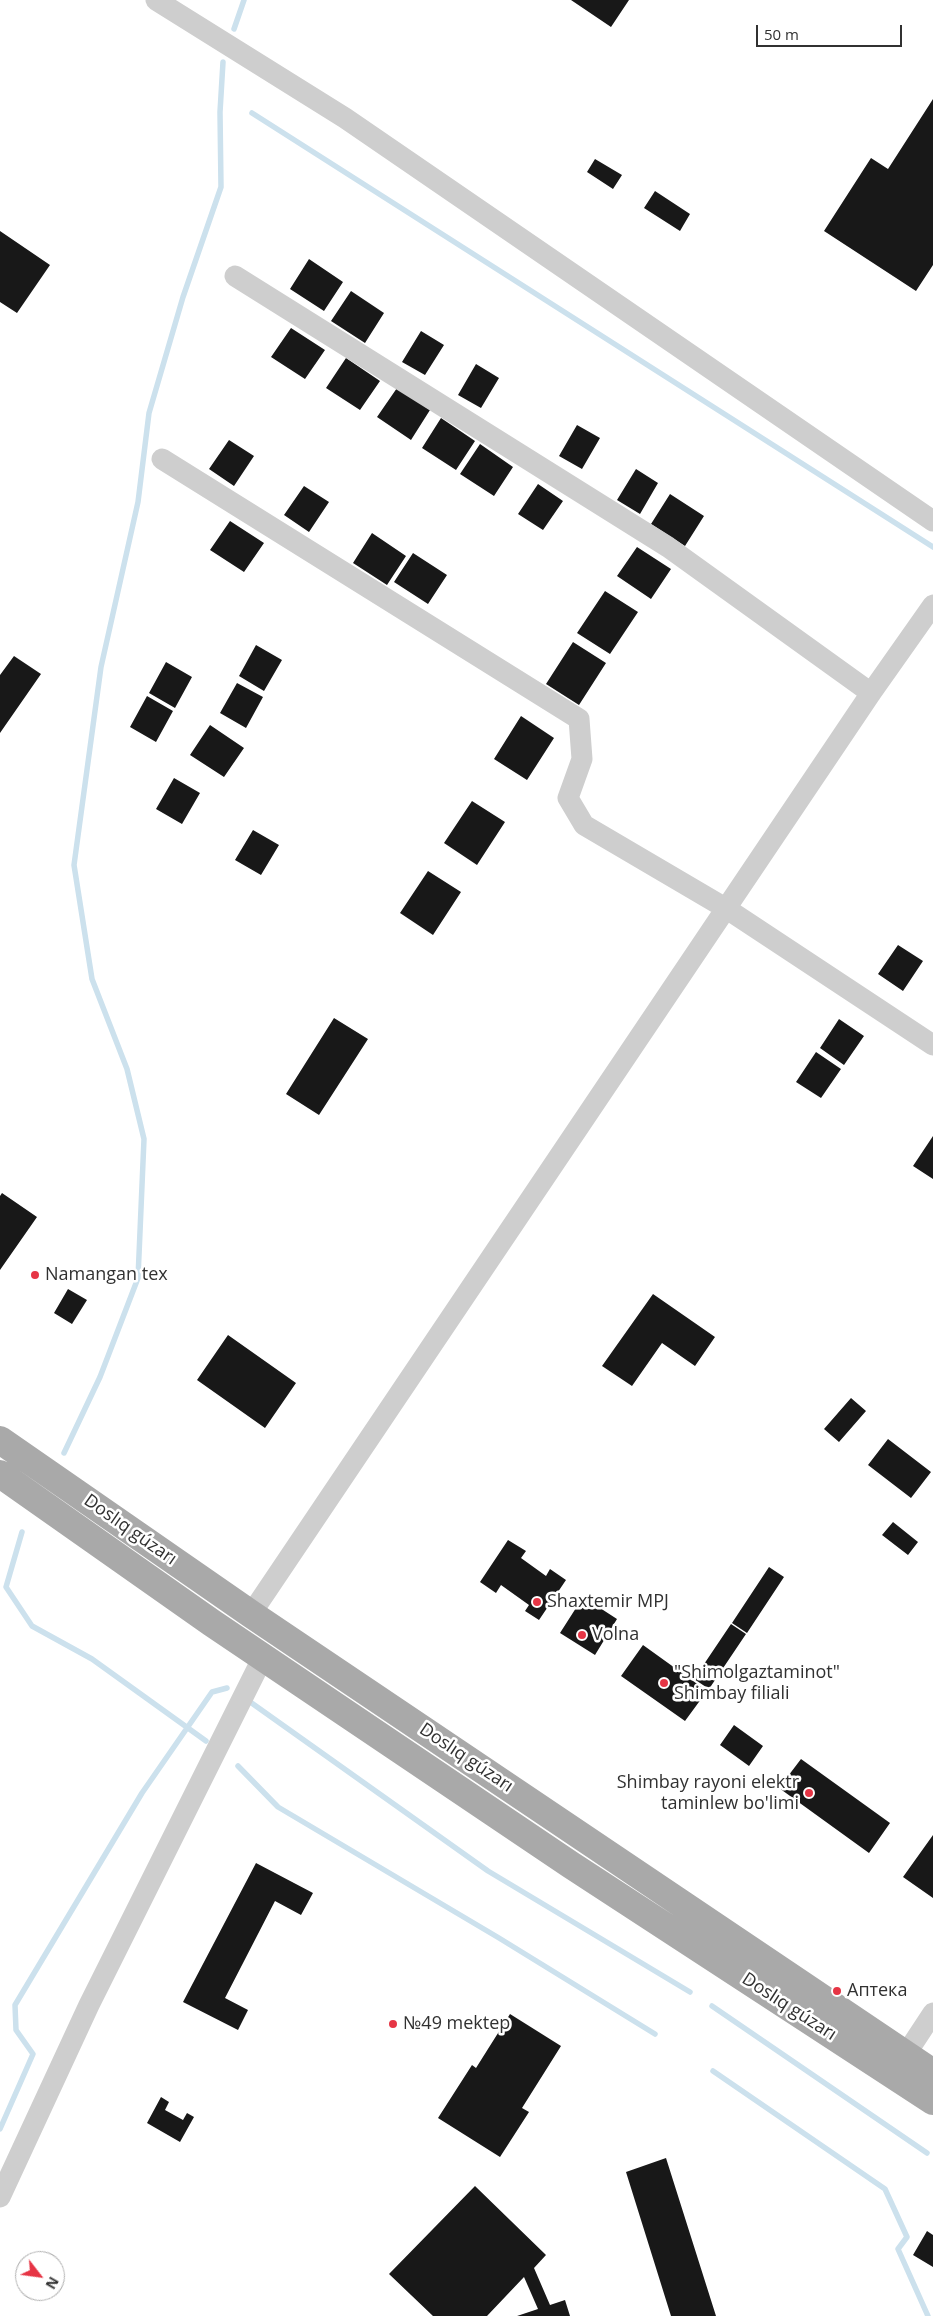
<!DOCTYPE html>
<html>
<head>
<meta charset="utf-8">
<style>
	body { margin:0 }
	#map { position:relative; width:933px; height:2316px; overflow:hidden; background:#fff; font-family:"Open Sans",sans-serif }
	canvas { display:block }
	.north { position:absolute; left:15px; top:2251px; width:50px; height:50px; box-sizing:border-box; background:#fff; border:1px solid #adadad; border-radius:50%; rotate:120deg; font-size:14px; font-weight:700; line-height:20px; text-align:center; color:#313131 }
	.north::after { content:''; display:block; margin:auto; width:18px; height:22px; background:#e63545; clip-path:polygon(50% 0,100% 100%,50% 72%,0 100%) }
	.scale { position:absolute; left:756px; top:25px; width:146px; height:22px; box-sizing:border-box; border:2px solid #313131; border-top:0; padding-left:6px; font-size:15px; line-height:18px; white-space:nowrap; color:#313131; -webkit-text-stroke:4px #fff; paint-order:stroke }
</style>
</head>
<body>
<div id="map">
<canvas width="933" height="2316"></canvas>
<div class="north">N</div>
<div class="scale">50 m</div>
</div>
<script>
const ctx = document.querySelector('canvas').getContext('2d');
ctx.lineJoin = 'round';
const shape = rows => new Path2D(rows.map(r => 'M' + r).join(''));
function trace(path, color, width, dash) { ctx.strokeStyle = color; ctx.lineWidth = width; ctx.lineCap = dash ? 'butt' : 'round'; ctx.setLineDash(dash || []); ctx.stroke(path); }
function paint(path, color) { ctx.fillStyle = color; ctx.fill(path, 'evenodd'); }
function label(font, color, halo, rows, align = 'center') {
  ctx.font = font + ' "Open Sans",sans-serif'; ctx.lineWidth = 5; ctx.setLineDash([]); ctx.textBaseline = 'middle'; ctx.strokeStyle = halo; ctx.fillStyle = color; for (const [text, x, y, turn = 0] of rows) {
    ctx.save(); ctx.translate(x, y); ctx.rotate((+turn || 0) * Math.PI / 180); ctx.textAlign = isNaN(turn) ? turn : align; if (halo) ctx.strokeText(text, 0, 0); ctx.fillText(text, 0, 0); ctx.restore();
  }
}
const stream = shape([
	[234,29,244,0],
	[252,113,933,547],
	[64,1453,100,1377,138,1278,144,1139,127,1069,92,979,74,865,101,667,138,502,149,413,183,297,221,187,220,112,223,62],
	[22,1532,6,1587,32,1626,92,1659,206,1741],
	[246,1699,488,1871,690,1992],
	[238,1766,278,1807,499,1938,655,2034],
	[712,2006,927,2153],
	[713,2071,885,2189,907,2237,898,2249,928,2316],
	[0,2129,33,2054,16,2030,15,2005,142,1793,212,1692,227,1688]
]);
const building = shape([
	[571,0,629,0,611,27],
	[933,99,933,265,916,291,824,231,871,158,888,169],
	[595,159,622,175,613,189,587,172],
	[655,191,690,214,680,231,644,208],
	[0,231,50,265,17,313,0,302],
	[309,259,343,282,324,311,290,289],
	[351,291,384,313,365,343,331,321],
	[291,328,325,350,305,379,271,357],
	[421,331,444,345,425,375,402,362],
	[346,358,380,381,360,410,326,388],
	[476,364,499,378,481,408,458,395],
	[397,388,430,410,411,440,377,417],
	[441,418,475,441,456,470,422,448],
	[577,425,600,438,582,469,559,456],
	[229,440,254,456,234,486,209,469],
	[480,444,513,467,494,496,460,474],
	[636,469,658,483,640,514,617,500],
	[538,484,563,501,543,530,518,514],
	[304,486,329,502,309,532,284,515],
	[670,494,704,516,685,546,651,524],
	[230,521,264,543,244,572,210,550],
	[372,533,406,556,387,585,353,563],
	[637,547,671,569,651,599,617,576],
	[413,553,447,575,428,604,394,582],
	[605,591,638,612,610,654,577,633],
	[573,642,606,663,579,705,546,684],
	[256,645,282,660,264,691,239,676],
	[14,656,41,674,0,733,0,675],
	[166,662,192,677,175,708,149,693],
	[237,683,263,697,246,728,220,713],
	[147,696,173,711,156,742,130,727],
	[521,716,554,738,527,780,494,759],
	[210,725,244,748,224,777,190,755],
	[174,778,200,793,182,824,156,809],
	[472,801,505,822,477,865,444,843],
	[253,830,279,845,261,875,235,860],
	[428,871,461,892,433,935,400,913],
	[898,945,923,961,903,991,878,974],
	[334,1018,368,1039,319,1115,286,1094],
	[839,1019,864,1036,844,1065,820,1048],
	[816,1052,841,1069,821,1098,796,1082],
	[933,1136,933,1179,913,1166],
	[2,1193,37,1217,0,1270,0,1196],
	[68,1289,87,1300,72,1324,54,1313],
	[653,1294,715,1337,695,1366,662,1343,632,1386,602,1366],
	[228,1335,296,1383,265,1428,197,1380],
	[851,1398,866,1411,839,1442,824,1429],
	[888,1439,931,1472,911,1498,868,1465],
	[893,1522,918,1542,908,1555,882,1535],
	[508,1540,526,1551,521,1558,546,1576,550,1569,566,1580,539,1620,525,1611,529,1605,501,1585,496,1593,480,1582],
	[769,1567,784,1577,747,1633,732,1623],
	[583,1597,617,1619,595,1655,560,1633],
	[731,1624,746,1634,709,1689,694,1679],
	[643,1645,707,1691,685,1721,621,1676],
	[734,1725,763,1746,749,1766,720,1745],
	[801,1759,890,1823,869,1853,779,1788],
	[933,1835,933,1898,903,1877],
	[256,1863,313,1893,301,1915,275,1901,225,1998,248,2010,238,2030,183,2002],
	[510,2014,561,2046,522,2108,529,2112,500,2157,438,2118,472,2065,476,2068],
	[161,2097,169,2102,165,2110,183,2120,187,2113,194,2117,180,2142,147,2123],
	[666,2158,716,2316,671,2316,626,2172],
	[475,2186,546,2255,534,2268,550,2305,565,2300,570,2316,517,2316,538,2309,524,2277,487,2316,433,2316,389,2274],
	[927,2231,933,2235,933,2267,913,2255]
]);
const street = shape([
	[156,0,345,118,933,521],
	[235,276,668,547,871,693],
	[162,459,579,719,582,759,568,798,584,825,727,909,933,1045],
	[251,1614,871,693,933,605],
	[906,2054,933,2013],
	[0,2197,89,2005,263,1657]
]);
const primary = shape([
	[0,1440,251,1614,933,2073],
	[0,1474,212,1623,571,1865,933,2101]
]);
const markers = [
	[35,1275,5,"#e63545"],
	[537,1602,5,"#e63545"],
	[582,1635,5,"#e63545"],
	[664,1683,5,"#e63545"],
	[809,1793,5,"#e63545"],
	[837,1991,5,"#e63545"],
	[393,2024,5,"#e63545"]
];
const poiNames = [
	["Namangan tex",45,1275],
	["Shaxtemir MPJ",547,1602],
	["Volna",592,1635],
	["\"Shimolgaztaminot\"",674,1673],
	["Shimbay filiali",674,1694],
	["Shimbay rayoni elektr",799,1783,"right"],
	["taminlew bo'limi",799,1804,"right"],
	["Аптека",847,1991],
	["№49 mektep",403,2024]
];
const streetNames = [
	["Doslıq gúzarı",130,1530,35],
	["Doslıq gúzarı",466,1758,34],
	["Doslıq gúzarı",789,2007,33]
];
trace(stream, '#cce1ed', 5.5);
paint(building, '#181818');
trace(street, '#cecece', 21);
trace(primary, '#a9a9a9', 28);
for (const [x, y, r, color] of markers) { const dot = new Path2D(); dot.arc(x, y, r, 0, 2 * Math.PI); ctx.fillStyle = color; ctx.fill(dot); trace(dot, '#fff', 2); }
label('18px', '#313131', '#fff', poiNames, 'left');
label('18px', '#313131', '#fff', streetNames);
</script>
</body>
</html>
